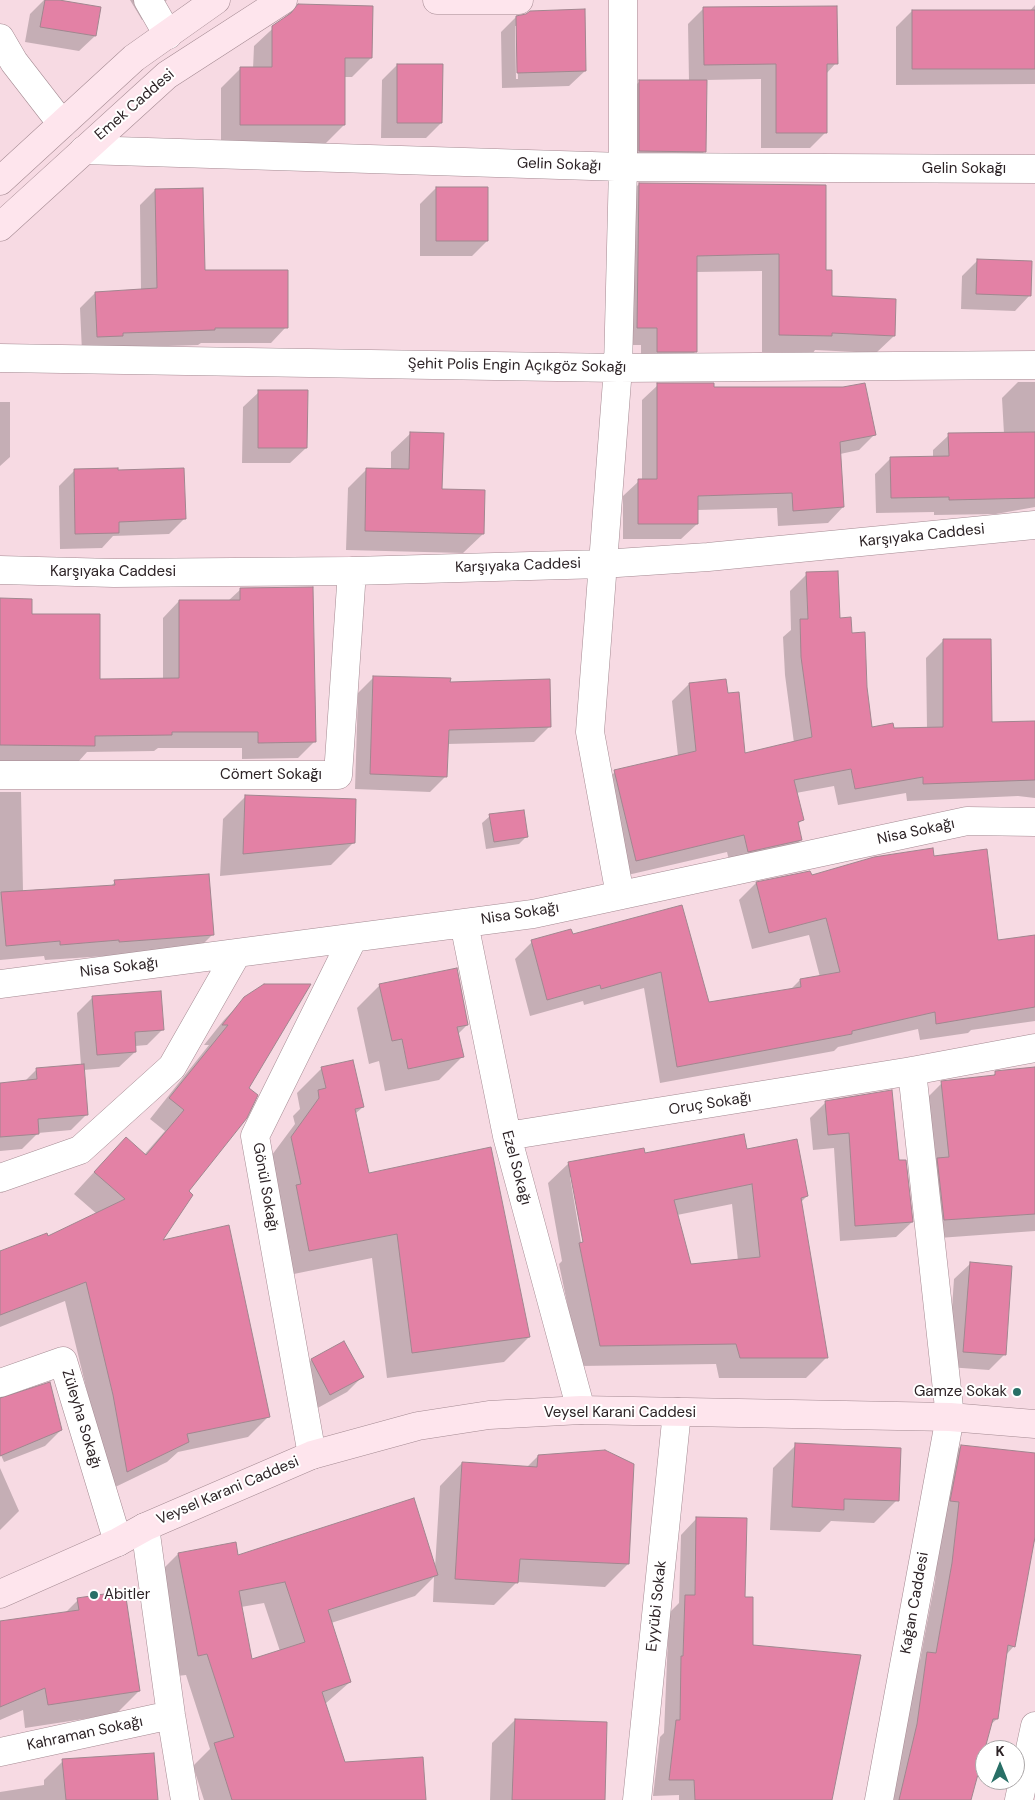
<!DOCTYPE html>
<html>
<head>
<meta charset="utf-8">
<style>
	body { margin:0 }
	#map { position:relative; width:1035px; height:1800px; overflow:hidden; background:#f7dae3; font-family:"DM Sans",sans-serif }
	canvas { display:block }
	.north { position:absolute; left:975px; top:1740px; width:50px; height:50px; box-sizing:border-box; background:#fff; border:1px solid #aba7a8; border-radius:50%; rotate:0deg; font-size:14px; font-weight:700; line-height:20px; text-align:center; color:#2d2326 }
	.north::after { content:''; display:block; margin:auto; width:18px; height:22px; background:#286f66; clip-path:polygon(50% 0,100% 100%,50% 72%,0 100%) }
</style>
</head>
<body>
<div id="map">
<canvas width="1035" height="1800"></canvas>
<div class="north">K</div>
</div>
<script>
const ctx = document.querySelector('canvas').getContext('2d');
ctx.lineJoin = 'round';
function paint(path, color) { ctx.fillStyle = color; ctx.fill(path, 'evenodd'); }
const shape = rows => new Path2D(rows.map(r => 'M' + r).join(''));
function trace(path, color, width, dash) { ctx.strokeStyle = color; ctx.lineWidth = width; ctx.lineCap = dash ? 'butt' : 'round'; ctx.setLineDash(dash || []); ctx.stroke(path); }
function label(font, color, halo, rows, align = 'center') {
  ctx.font = font + ' "DM Sans",sans-serif'; ctx.lineWidth = 4; ctx.setLineDash([]); ctx.textBaseline = 'middle'; ctx.strokeStyle = halo; ctx.fillStyle = color; for (const [text, x, y, turn = 0] of rows) {
    ctx.save(); ctx.translate(x, y); ctx.rotate((+turn || 0) * Math.PI / 180); ctx.textAlign = isNaN(turn) ? turn : align; if (halo) ctx.strokeText(text, 0, 0); ctx.fillText(text, 0, 0); ctx.restore();
  }
}
const shadow = shape([
	[44,0,52,0,95,36,79,51,25,42,30,14],
	[130,0,167,0,142,20],
	[298,5,371,58,352,77,344,77,344,125,325,144,221,144,221,88,240,69,253,69,254,46],
	[1035,5,1035,84,896,85,896,27,912,11,1029,12],
	[704,8,836,63,826,74,826,132,810,148,761,148,761,79,705,80,705,151,682,174,616,174,617,104,640,81,689,81,688,24],
	[516,17,585,71,569,86,502,88,501,32],
	[515,26,517,26,518,79,516,79],
	[397,65,441,123,426,138,381,138,382,80],
	[639,184,824,271,831,297,894,336,876,353,815,350,813,353,762,352,762,271,696,272,696,351,678,369,641,369,641,345,620,345,622,201],
	[436,188,487,241,472,256,420,256,420,204],
	[155,190,204,271,286,327,271,343,201,343,198,345,110,348,82,352,80,308,95,293,141,290,140,205],
	[977,261,1030,295,1015,311,961,309,962,276],
	[1018,382,1035,382,1035,507,996,514,934,515,934,512,876,513,875,474,890,459,933,458,933,450,949,435,1004,434,1002,398],
	[658,385,713,388,874,435,859,450,840,454,843,507,828,523,778,526,777,508,697,510,697,524,681,539,623,539,623,496,639,481,642,481,642,400],
	[259,392,306,448,290,463,242,463,243,407],
	[0,402,10,402,10,457,0,466],
	[411,433,441,490,483,534,463,553,346,550,348,488,367,469,391,469,391,452],
	[75,470,117,471,184,519,169,534,113,536,102,548,60,549,59,486],
	[807,574,851,634,866,687,871,728,927,729,926,658,943,641,991,723,1035,722,1035,798,1018,796,907,801,906,793,838,805,834,786,796,793,802,820,797,825,801,840,784,857,731,868,727,852,619,877,598,789,615,772,678,756,672,701,689,684,727,694,744,755,794,743,785,675,783,637,791,630,790,591],
	[241,589,314,742,298,758,242,759,242,748,158,748,154,751,87,752,78,762,0,761,0,599,30,615,99,680,163,679,163,618,179,601,228,601],
	[374,677,449,683,550,726,534,742,447,744,446,776,430,792,355,789,358,693],
	[0,792,21,792,23,891,43,889,44,892,110,887,115,882,212,935,197,950,45,960,44,956,0,960],
	[246,796,354,842,331,865,220,876,223,819],
	[490,816,527,836,519,844,486,849,482,823],
	[933,857,997,942,1035,937,1035,1021,971,1030,968,1033,920,1040,918,1029,838,1047,834,1051,660,1083,644,988,584,1005,583,1001,530,1016,515,959,532,942,572,936,681,906,708,1003,790,990,800,980,820,977,809,935,752,949,739,900,756,883],
	[380,985,467,1025,458,1034,462,1057,439,1080,385,1091,379,1061,369,1064,357,1008],
	[93,997,163,1029,147,1045,135,1046,135,1052,119,1067,83,1070,87,1114,71,1130,38,1133,22,1149,0,1151,0,1084,24,1082,37,1069,81,1065,77,1013],
	[245,998,187,1192,160,1242,269,1416,248,1437,178,1452,167,1462,107,1491,93,1416,65,1301,0,1327,0,1250,1,1252,47,1238,97,1214,74,1194,105,1160,144,1155,165,1131,150,1119,209,1045,204,1045,224,1020],
	[322,1068,363,1107,355,1114,368,1174,529,1337,504,1362,387,1378,372,1258,284,1276,266,1163,295,1124,293,1116,300,1109,297,1093],
	[996,1073,1035,1075,1035,1231,925,1239,923,1102,942,1083,991,1077],
	[826,1102,897,1161,912,1222,896,1237,840,1241,834,1148,813,1150,810,1118],
	[746,1151,807,1196,801,1202,826,1358,806,1378,719,1378,716,1364,580,1366,559,1264,562,1261,548,1183,569,1163,644,1154],
	[570,1177,572,1177,585,1248,582,1248],
	[732,1204,738,1261,690,1266,677,1215],
	[970,1264,1005,1354,989,1370,948,1367,954,1279],
	[344,1343,362,1377,347,1392,314,1410,296,1375,311,1360],
	[0,1399,61,1430,45,1446,4,1462,0,1453],
	[796,1445,897,1500,874,1523,831,1521,820,1532,770,1530,773,1468],
	[961,1446,1035,1454,1035,1541,1033,1543,1014,1646,1006,1655,997,1719,990,1725,970,1800,887,1800,909,1671,920,1660,935,1581,941,1520,943,1464],
	[538,1456,628,1564,605,1587,517,1582,494,1605,433,1602,434,1577,415,1596,331,1623,350,1682,325,1704,344,1763,425,1800,204,1800,193,1766,210,1749,186,1675,177,1676,157,1575,178,1554,435,1568,440,1486,462,1463,527,1467],
	[264,1603,280,1651,251,1660,241,1607],
	[0,1468,19,1511,0,1530],
	[697,1518,744,1598,751,1647,831,1800,679,1800,679,1795,653,1796,660,1737,664,1733,669,1613,679,1603,681,1535],
	[78,1600,139,1691,116,1714,25,1728,23,1710,0,1720,0,1623,65,1613],
	[515,1720,603,1800,490,1800,492,1743],
	[63,1761,157,1800,0,1800,0,1792,44,1785,44,1780]
]);
const building = shape([
	[45,0,59,0,101,7,96,36,40,27,45,0],
	[298,4,373,6,372,58,345,58,345,125,240,125,240,67,272,67,272,26,291,13,298,4],
	[837,6,838,64,827,64,827,133,776,133,776,64,704,65,703,7,837,6],
	[585,9,586,71,517,73,516,16,526,14,530,11,585,9],
	[912,10,1035,10,1035,69,912,69,912,10],
	[397,64,443,64,442,123,397,123,397,64],
	[639,80,707,80,706,152,639,151,639,80],
	[639,183,826,185,826,270,832,270,832,296,896,299,895,336,832,333,832,336,779,335,779,254,697,256,697,352,657,352,657,328,637,328,639,183],
	[436,187,488,187,488,241,436,241,436,187],
	[203,188,205,270,288,270,288,328,215,328,215,330,123,333,123,336,97,337,95,292,157,288,155,189,203,188],
	[977,259,1032,261,1031,296,976,294,977,259],
	[657,383,714,383,714,387,843,387,865,383,876,435,840,442,844,507,793,511,792,493,698,496,698,524,638,524,638,479,657,479,657,383],
	[258,390,308,390,307,448,258,448,258,390],
	[410,432,444,433,442,489,485,490,484,534,365,531,366,468,409,469,410,432],
	[1035,432,1035,498,949,500,949,497,891,498,890,457,949,456,948,433,1035,432],
	[118,468,118,470,184,468,186,519,119,522,119,533,75,534,74,469,118,468],
	[838,571,840,618,851,617,852,633,865,632,867,687,872,727,893,723,894,728,943,727,943,639,991,639,992,722,1035,721,1035,780,923,784,923,777,855,789,851,769,794,780,804,820,798,822,802,840,748,852,744,835,636,861,614,770,696,751,689,683,726,679,728,693,739,692,745,753,812,737,801,657,800,619,808,619,806,572,838,571],
	[313,587,316,742,258,743,258,732,172,732,172,735,95,736,95,746,0,745,0,598,32,599,32,614,100,614,100,679,179,678,179,600,240,600,240,588,313,587],
	[373,676,451,678,450,682,550,679,551,727,449,730,447,777,370,774,373,676],
	[245,795,356,799,355,843,243,854,245,795],
	[524,810,528,837,494,842,489,814,524,810],
	[933,848,934,856,987,849,998,940,1035,935,1035,1007,936,1024,935,1012,852,1031,852,1034,677,1067,661,972,601,989,600,985,547,1000,531,940,571,929,573,934,682,905,709,1002,801,987,800,979,840,972,826,918,769,933,756,882,810,871,812,875,874,857,933,848],
	[209,874,214,935,119,942,119,940,60,945,60,941,6,946,1,892,115,885,114,880,209,874],
	[457,968,468,1025,457,1027,464,1057,408,1069,402,1039,392,1041,379,984,457,968],
	[264,984,311,984,249,1088,258,1095,247,1118,189,1191,193,1195,163,1240,229,1225,270,1417,187,1434,189,1442,127,1472,113,1395,86,1282,0,1315,0,1251,47,1233,48,1236,125,1199,94,1172,126,1137,146,1155,184,1110,169,1098,228,1025,222,1025,244,997,264,984],
	[161,991,164,1030,135,1032,136,1052,97,1055,92,996,161,991],
	[353,1060,364,1107,355,1109,369,1173,491,1147,530,1337,412,1353,397,1234,309,1251,296,1185,301,1184,291,1137,319,1098,318,1090,326,1088,321,1067,353,1060],
	[84,1064,88,1115,38,1119,39,1134,0,1137,0,1083,37,1079,36,1068,84,1064],
	[1035,1067,1035,1214,944,1220,937,1158,949,1157,941,1081,995,1075,995,1071,1035,1067],
	[892,1090,899,1160,906,1160,913,1222,855,1226,849,1133,828,1135,825,1101,892,1090],
	[744,1134,747,1149,797,1139,808,1196,801,1198,828,1358,740,1358,736,1344,600,1346,579,1243,583,1242,568,1162,644,1148,645,1153,744,1134],
	[752,1184,760,1257,691,1264,674,1200,752,1184],
	[970,1262,1012,1266,1006,1355,963,1352,970,1262],
	[344,1341,364,1377,330,1395,311,1359,344,1341],
	[50,1382,62,1430,0,1456,0,1398,50,1382],
	[795,1443,901,1448,899,1501,844,1499,844,1510,792,1507,795,1443],
	[961,1445,1035,1453,1035,1537,1015,1647,1008,1645,998,1719,993,1719,971,1800,899,1800,917,1724,927,1652,936,1653,952,1563,959,1502,950,1501,961,1445],
	[605,1450,634,1464,629,1564,520,1559,518,1583,455,1579,462,1462,537,1467,538,1455,605,1450],
	[414,1498,438,1575,328,1610,351,1682,322,1692,345,1762,423,1757,426,1800,232,1800,214,1743,234,1737,207,1654,198,1656,178,1553,236,1542,238,1555,414,1498],
	[285,1582,305,1642,252,1659,239,1591,285,1582],
	[696,1517,747,1518,745,1597,753,1597,753,1645,861,1655,832,1800,695,1800,694,1780,669,1780,676,1720,680,1720,681,1656,683,1656,685,1595,695,1595,696,1517],
	[125,1591,140,1691,48,1705,45,1688,0,1707,0,1621,79,1610,77,1598,125,1591],
	[515,1719,607,1722,605,1800,512,1800,515,1719],
	[154,1753,158,1800,66,1800,62,1759,154,1753]
]);
const street = shape([
	[148,0,168,35],
	[0,38,14,62,62,124],
	[84,150,623,167,1035,169],
	[0,358,618,368,1035,365],
	[0,570,114,573,352,571,602,564,708,557,1035,525],
	[0,775,338,775,352,571],
	[620,895,590,732,618,368,623,167,623,0],
	[464,923,507,1136,581,1410],
	[0,984,533,914,967,821,1035,822],
	[507,1136,912,1071,1035,1048],
	[0,1178,80,1150,172,1067,237,953],
	[0,1383,63,1361,118,1542],
	[312,1455,255,1136,353,938],
	[145,1527,171,1715,185,1800],
	[0,1752,171,1715],
	[637,1800,677,1412],
	[879,1800,950,1417,912,1071],
	[1019,1800,1035,1726]
]);
const secondary = shape([
	[437,0,519,0],
	[0,181,134,58,216,0],
	[0,227,167,75,283,0],
	[0,1594,118,1542,145,1527,312,1455,418,1426,489,1415,581,1410,950,1417,1035,1424]
]);
const markers = [
	[1017,1392,5,"#286f66"],
	[94,1595,5,"#286f66"]
];
const streetNames = [
	["Emek Caddesi",135,105,-41],
	["Gelin Sokağı",559,165,2],
	["Gelin Sokağı",964,169],
	["Şehit Polis Engin Açıkgöz Sokağı",517,366,1],
	["Karşıyaka Caddesi",922,536,-6],
	["Karşıyaka Caddesi",518,566,-2],
	["Karşıyaka Caddesi",113,572],
	["Cömert Sokağı",271,775],
	["Nisa Sokağı",916,832,-12],
	["Nisa Sokağı",520,914,-9],
	["Nisa Sokağı",119,968,-7],
	["Oruç Sokağı",710,1104,-9],
	["Ezel Sokağı",516,1168,75],
	["Gönül Sokağı",265,1187,80],
	["Veysel Karani Caddesi",620,1413],
	["Züleyha Sokağı",81,1419,73],
	["Veysel Karani Caddesi",228,1491,-23],
	["Kağan Caddesi",915,1603,-80],
	["Eyyübi Sokak",657,1606,-84],
	["Kahraman Sokağı",85,1734,-12]
];
const poiNames = [
	["Gamze Sokak",1007,1392],
	["Abitler",104,1595,"left"]
];
paint(shadow, '#0003');
paint(building, '#e381a5');
trace(building, '#a1868f', 1);
trace(street, '#a48a92', 29);
trace(secondary, '#a48a92', 29);
trace(street, '#fff', 28);
trace(secondary, '#fee5ed', 28);
for (const [x, y, r, color] of markers) { const dot = new Path2D(); dot.arc(x, y, r, 0, 2 * Math.PI); ctx.fillStyle = color; ctx.fill(dot); trace(dot, '#fff', 2); }
label('15px', '#2d2326', '#fff', streetNames);
label('15px', '#2d2326', '#fff', poiNames, 'right');
</script>
</body>
</html>
